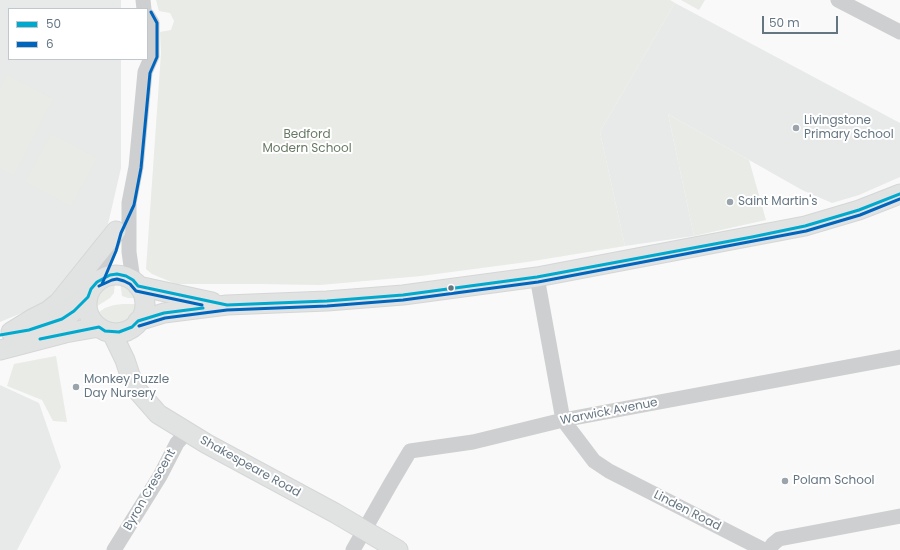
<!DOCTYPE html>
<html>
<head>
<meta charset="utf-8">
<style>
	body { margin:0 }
	#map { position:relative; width:900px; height:550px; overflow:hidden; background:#f9f9f9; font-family:Poppins,sans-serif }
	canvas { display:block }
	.legend { position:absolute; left:8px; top:8px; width:140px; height:52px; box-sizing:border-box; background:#fff; border:1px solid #c1c8cd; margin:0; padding:5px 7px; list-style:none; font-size:12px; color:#657683 }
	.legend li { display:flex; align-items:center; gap:8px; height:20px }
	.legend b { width:20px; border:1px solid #c1c8cd }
	.scale { position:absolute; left:762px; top:16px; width:76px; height:18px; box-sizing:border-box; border:2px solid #657683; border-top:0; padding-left:5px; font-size:12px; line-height:14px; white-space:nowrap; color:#657683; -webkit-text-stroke:3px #fff; paint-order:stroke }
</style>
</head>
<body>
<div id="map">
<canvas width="900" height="550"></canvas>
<ul class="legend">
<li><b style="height:5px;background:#00a9ce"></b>50</li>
<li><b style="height:5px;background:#0065bd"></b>6</li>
</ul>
<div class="scale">50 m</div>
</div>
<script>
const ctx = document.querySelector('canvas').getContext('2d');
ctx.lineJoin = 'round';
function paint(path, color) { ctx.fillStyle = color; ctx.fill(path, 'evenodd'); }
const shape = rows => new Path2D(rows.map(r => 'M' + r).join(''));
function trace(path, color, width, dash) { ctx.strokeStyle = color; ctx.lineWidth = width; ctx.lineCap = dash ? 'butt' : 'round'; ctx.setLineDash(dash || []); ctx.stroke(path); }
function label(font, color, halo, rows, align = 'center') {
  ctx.font = font + ' Poppins,sans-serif'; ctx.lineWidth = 4; ctx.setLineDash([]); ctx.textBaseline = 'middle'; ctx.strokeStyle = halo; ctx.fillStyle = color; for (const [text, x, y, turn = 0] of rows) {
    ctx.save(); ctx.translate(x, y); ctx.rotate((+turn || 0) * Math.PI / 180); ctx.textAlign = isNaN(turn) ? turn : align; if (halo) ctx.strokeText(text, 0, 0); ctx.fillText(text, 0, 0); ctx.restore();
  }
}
const built = shape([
	[0,0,121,0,121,9,9,9,9,59,121,59,121,168,108,224,66,281,41,305,0,322],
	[675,3,900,123,900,177,859,195,832,203,802,190,668,114,694,236,625,246,600,132],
	[0,385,39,403,61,467,17,550,0,550]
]);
const green = shape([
	[156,0,670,0,675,3,600,132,625,246,527,262,421,276,320,285,259,284,176,284,152,274,146,269,161,53,160,32,171,30,174,21,170,13,159,11],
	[681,0,705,0,699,10],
	[7,75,53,99,14,175,0,168,0,88],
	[668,114,749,160,766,220,694,236],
	[51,134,97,158,71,206,25,182],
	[115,281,114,293,110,298,94,308,95,293,100,287,108,282],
	[120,281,129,284,137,294,139,298,128,298,122,296],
	[123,304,140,304,137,315,132,321,125,325,117,327,107,325,100,320,96,314,105,308,114,305],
	[56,356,67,422,53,421,42,400,7,386,14,364]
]);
const minor = shape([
	[143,0,144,9],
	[838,0,900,32],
	[537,277,563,420,594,461,609,471,764,550],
	[133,280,129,252,129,203,136,167,145,72,152,56,152,23,147,15],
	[97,282,115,237],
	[114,550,160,476,177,443,187,432],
	[353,550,391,483,410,451,473,442,563,420,900,357],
	[769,550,773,544,779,539,900,516]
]);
const major = shape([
	'87 304a29 29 0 1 1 58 0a29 29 0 1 1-58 0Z',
	[138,286,212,302],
	[138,321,164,313,227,305,327,301,403,295,537,277,805,226,859,210,900,194],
	[33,329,48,324,68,316,88,297],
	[11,332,32,319,48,311,59,302,116,231],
	[112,333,125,360,130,375,137,390,158,414,207,444,335,513,398,550],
	[0,350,65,333,99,327]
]);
const bus1 = shape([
	[0,335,29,330,62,319,74,311,88,297,91,289,97,282,110,275,117,274,126,276,133,280,138,286,227,305,327,301,403,295,537,277,752,237,805,226,859,210,900,194],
	[40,339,99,327,105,331,119,332,132,327,138,321,164,313,203,308]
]);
const bus2 = shape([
	[102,284,116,251,121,233,134,205,141,168,150,73,157,57,157,23,151,12],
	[99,286,112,280,117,279,124,281,130,284,136,291,202,305],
	[139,326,165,318,227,310,327,306,403,300,538,282,806,231,860,215,900,199]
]);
const markers = [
	[796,128,4,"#99a4ac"],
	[730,202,4,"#99a4ac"],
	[451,288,3.5,"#657683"],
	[76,387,4,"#99a4ac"],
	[785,481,4,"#99a4ac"]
];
const poiNames = [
	["Livingstone",804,121],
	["Primary School",804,135],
	["Saint Martin's",738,202],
	["Monkey Puzzle",84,380],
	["Day Nursery",84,394],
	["Polam School",793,481]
];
const parkNames = [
	["Bedford",307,135],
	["Modern School",307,149]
];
const streetNames = [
	["Warwick Avenue",609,412,-11],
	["Shakespeare Road",250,467,29],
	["Byron Crescent",150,490,-60],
	["Linden Road",687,511,27]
];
paint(built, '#e8e9e9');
paint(green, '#e8ebe6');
trace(major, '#d5d6d7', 21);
trace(minor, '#cecfd0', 15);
trace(major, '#e1e2e2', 19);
trace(bus1, '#00a9ce', 3);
trace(bus2, '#0065bd', 3);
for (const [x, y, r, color] of markers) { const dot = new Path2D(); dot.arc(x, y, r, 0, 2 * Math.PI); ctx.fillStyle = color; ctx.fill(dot); trace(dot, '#fff', 1.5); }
label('12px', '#657683', '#fff', poiNames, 'left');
label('12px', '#687a64', '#fff', parkNames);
label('12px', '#657683', '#fff', streetNames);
</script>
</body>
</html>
